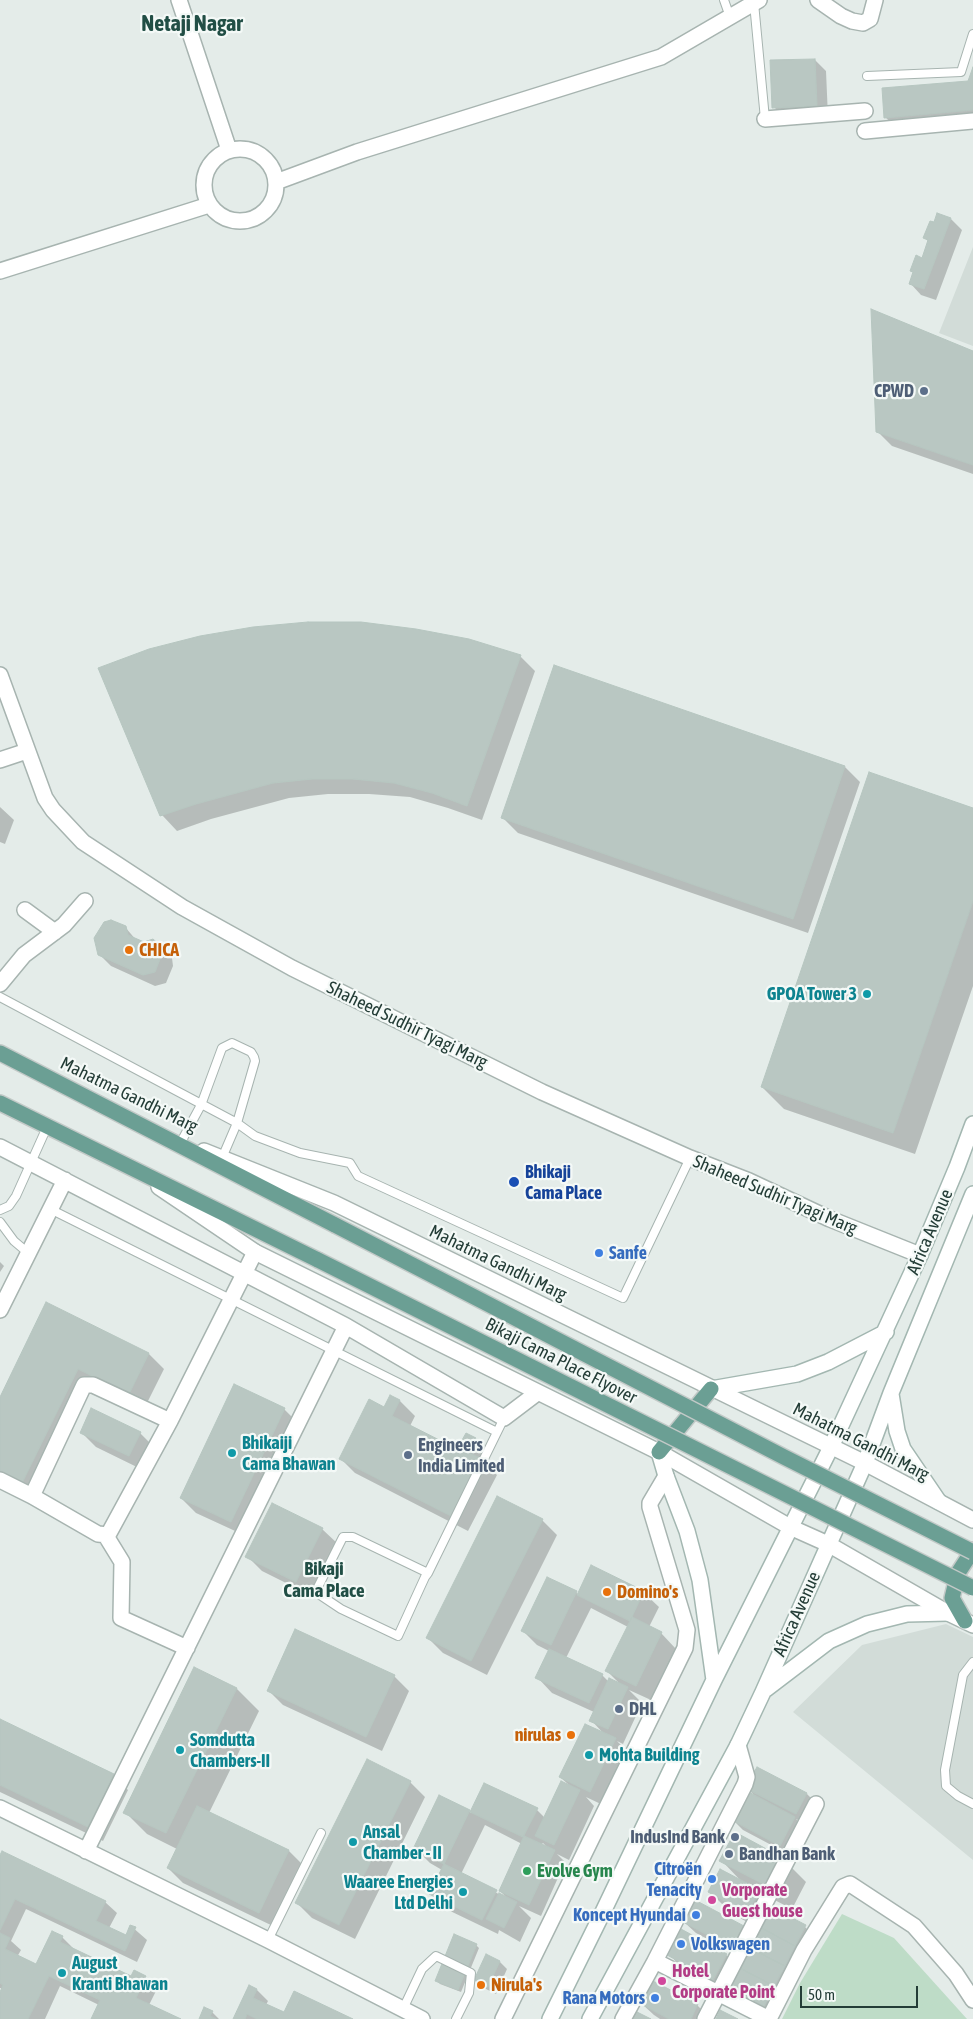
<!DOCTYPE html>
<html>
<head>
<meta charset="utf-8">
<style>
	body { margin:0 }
	#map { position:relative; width:973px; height:2019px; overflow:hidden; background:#e4ece9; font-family:"Asap Condensed",sans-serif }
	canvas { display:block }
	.scale { position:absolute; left:800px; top:1986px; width:118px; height:22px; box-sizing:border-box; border:2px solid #243d37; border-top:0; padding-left:6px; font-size:15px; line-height:18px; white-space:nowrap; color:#243d37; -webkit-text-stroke:4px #f4f9f7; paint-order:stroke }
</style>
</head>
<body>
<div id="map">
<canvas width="973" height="2019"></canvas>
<div class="scale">50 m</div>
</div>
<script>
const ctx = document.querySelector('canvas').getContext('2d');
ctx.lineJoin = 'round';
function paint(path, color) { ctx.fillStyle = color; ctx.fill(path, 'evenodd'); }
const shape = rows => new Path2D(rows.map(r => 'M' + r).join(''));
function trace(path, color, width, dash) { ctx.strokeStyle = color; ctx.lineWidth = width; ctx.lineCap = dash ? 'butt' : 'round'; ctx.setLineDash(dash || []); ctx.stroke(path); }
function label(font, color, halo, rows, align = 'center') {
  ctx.font = font + ' "Asap Condensed",sans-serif'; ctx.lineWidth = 4.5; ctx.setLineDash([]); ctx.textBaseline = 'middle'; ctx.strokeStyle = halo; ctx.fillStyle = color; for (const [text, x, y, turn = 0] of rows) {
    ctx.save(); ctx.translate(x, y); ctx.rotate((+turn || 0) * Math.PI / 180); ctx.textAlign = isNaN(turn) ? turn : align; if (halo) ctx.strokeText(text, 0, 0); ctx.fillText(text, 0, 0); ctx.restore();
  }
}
const built = shape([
	[973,247,973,346,939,333],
	[946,1624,973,1637,973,1860,793,1712,862,1645]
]);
const green = shape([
	[842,1914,894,1938,967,2019,782,2019,800,1983]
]);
const shadow = shape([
	[815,60,826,71,828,117,785,118,774,107],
	[973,71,973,126,901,132,885,117,969,82],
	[951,219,962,230,936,300,921,295,910,283,914,273,911,270,923,260,929,242,925,238,935,224],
	[973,352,973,474,892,446,877,431],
	[520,656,535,671,482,820,448,808,410,797,369,794,328,794,289,798,211,819,177,831,162,815],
	[845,767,860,782,808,933,518,833,503,818],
	[0,807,14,820,5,844,0,842],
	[973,809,973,986,915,1154,784,1109,762,1087],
	[125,927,137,941,160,946,172,958,173,966,166,983,155,986,111,966,99,954],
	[0,1262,4,1266,0,1272],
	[47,1304,149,1354,164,1369,144,1409,93,1383,38,1497,0,1479,0,1400],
	[391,1397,400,1401,415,1416,410,1426,458,1451,475,1439,490,1454,485,1464,497,1475,468,1531,355,1473,340,1458,385,1408],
	[284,1409,299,1424,246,1536,196,1513,181,1498],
	[81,1432,140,1433,155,1448,145,1471,96,1447],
	[542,1520,557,1535,487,1675,443,1653,428,1638],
	[322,1529,338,1544,312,1596,262,1571,247,1556],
	[592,1567,643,1592,659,1607,649,1627,661,1633,676,1649,651,1700,629,1690,642,1703,623,1744,617,1741,630,1754,605,1806,586,1797,594,1806,569,1860,557,1854,565,1862,541,1916,519,1906,531,1918,520,1942,499,1930,498,1934,446,1909,431,1894,442,1870,430,1863,415,1848,469,1811,471,1813,485,1784,537,1810,545,1818,569,1785,560,1777,604,1734,591,1720,594,1712,552,1693,537,1677,549,1651,537,1645,522,1630,576,1592,578,1595],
	[591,1608,628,1627,607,1671,620,1684,609,1682,602,1675,566,1658],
	[485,1825,522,1844,500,1891,508,1899,461,1874],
	[543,1843,549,1849,541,1845],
	[195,1669,237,1689,259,1711,209,1813,289,1851,304,1866,275,1927,183,1883,168,1868,177,1849,147,1834,125,1812],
	[394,1676,409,1691,382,1751,283,1705,268,1690],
	[0,1720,113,1775,128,1790,103,1841,0,1792],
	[410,1782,425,1797,355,1939,312,1918,297,1903],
	[747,1788,807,1794,818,1805,808,1825,796,1819,806,1830,792,1856,743,1830,732,1819,756,1797],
	[0,1858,105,1902,117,1913,109,1928,126,1936,131,1926,147,1940,137,1962,26,1909,11,1941,21,1950,17,1957,37,1966,62,1937,73,1948,72,1950,132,1978,145,1977,157,1989,149,2005,178,2019,92,2019,99,2005,60,1986,45,2019,0,2019,0,1995,3,1989,0,1988],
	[721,1860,784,1860,806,1882,792,1909,761,1893,781,1913,805,1927,812,1934,772,2012,734,1993,727,1986,725,1990,680,1966,669,1954,726,1955,737,1966,741,1957,696,1933,684,1922,743,1927,752,1936,757,1927,732,1914,710,1892,741,1881],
	[476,1945,479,1948,461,1992,440,1984,436,1980],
	[487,1956,500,1962,507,1969,496,1994,482,1987,475,1980],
	[250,1987,257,1990,268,2001,266,2005,285,2014,350,2019,235,2019],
	[642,2004,697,2005,709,2017,707,2019,660,2019,654,2015],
	[212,2012,219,2019,200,2019]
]);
const building = shape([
	[815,59,817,106,772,108,770,60,815,59],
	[973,67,973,110,884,118,882,88,968,81,973,67],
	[937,213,951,218,924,289,909,284,913,272,910,271,916,255,922,258,928,240,923,238,930,221,934,222,937,213],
	[871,309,973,351,973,465,876,432,871,309],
	[308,622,361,622,416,629,469,639,521,655,467,806,432,793,394,783,353,779,312,779,273,783,196,804,160,816,98,668,149,649,200,636,253,627,308,622],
	[554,665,845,766,793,919,501,818,554,665],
	[869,772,973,808,973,901,893,1133,761,1087,869,772],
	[111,920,126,926,128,935,144,942,153,939,161,946,162,954,155,972,143,975,98,955,94,938,104,922,111,920],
	[46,1302,149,1353,129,1394,78,1369,22,1483,0,1472,0,1397,46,1302],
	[234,1384,285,1408,231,1522,180,1498,234,1384],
	[390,1395,400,1400,392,1416,457,1449,466,1433,476,1438,468,1452,482,1459,453,1517,339,1459,369,1399,384,1407,390,1395],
	[91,1408,141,1432,129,1456,80,1433,91,1408],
	[497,1496,543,1519,471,1661,426,1638,497,1496],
	[272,1503,323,1528,296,1582,245,1557,272,1503],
	[591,1565,644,1591,630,1621,577,1595,591,1565],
	[547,1577,577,1591,551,1645,521,1631,547,1577],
	[632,1617,662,1632,636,1686,605,1671,632,1617],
	[295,1629,395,1675,366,1737,267,1691,295,1629],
	[549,1649,603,1674,589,1703,535,1678,549,1649],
	[194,1667,237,1688,166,1833,123,1813,194,1667],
	[609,1678,628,1687,608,1729,589,1721,609,1678],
	[0,1719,114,1774,88,1827,0,1785,0,1719],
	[585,1724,616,1738,590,1792,559,1777,585,1724],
	[367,1759,411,1781,339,1925,295,1903,367,1759],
	[757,1767,807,1793,796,1814,745,1788,757,1767],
	[561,1781,580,1790,554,1845,535,1836,561,1781],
	[484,1783,538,1808,523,1837,470,1812,484,1783],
	[745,1790,795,1817,780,1846,730,1819,745,1790],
	[439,1795,470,1810,444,1864,413,1849,439,1795],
	[197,1806,289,1850,259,1913,167,1868,197,1806],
	[735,1832,785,1859,769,1887,719,1861,735,1832],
	[524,1836,555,1850,529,1905,499,1891,524,1836],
	[2,1851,106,1901,96,1921,126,1935,130,1925,136,1927,125,1951,15,1899,0,1930,0,1855,2,1851],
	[444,1864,497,1890,482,1920,429,1894,444,1864],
	[720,1869,760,1890,747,1913,708,1892,720,1869],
	[499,1893,517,1902,504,1928,486,1919,499,1893],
	[695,1900,744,1926,732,1948,683,1922,695,1900],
	[767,1905,806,1925,795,1946,756,1925,767,1905],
	[756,1925,795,1946,785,1966,746,1946,756,1925],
	[681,1929,727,1954,713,1980,667,1955,681,1929],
	[52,1931,63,1936,60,1942,131,1976,134,1970,146,1976,136,1998,181,2019,91,2019,100,2000,49,1976,28,2019,0,2019,0,1992,3,1985,0,1983,0,1933,10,1938,5,1949,36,1964,52,1931],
	[454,1934,477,1944,458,1990,435,1981,454,1934],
	[746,1946,785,1966,774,1986,736,1966,746,1946],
	[486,1954,500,1961,488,1987,474,1980,486,1954],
	[736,1966,774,1986,764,2006,725,1986,736,1966],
	[653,1981,698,2004,691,2019,669,2019,641,2004,653,1981],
	[249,1985,257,1989,253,1998,284,2012,294,1991,353,2019,257,2019,247,2014,245,2019,233,2019,249,1985],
	[204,2007,213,2011,210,2016,216,2019,199,2019,204,2007],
	[720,2010,738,2019,716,2019,720,2010],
	[637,2012,651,2019,633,2019,637,2012]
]);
const service = shape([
	[724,0,730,17],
	[754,3,765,119],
	[867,76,961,72,973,34],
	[0,997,237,1123,222,1158],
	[181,1142,201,1105,222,1048,232,1043,251,1052,254,1057,255,1061,237,1123,255,1136,300,1153,350,1163,358,1176,623,1298,690,1158],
	[50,1209,497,1432],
	[0,1210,9,1206,16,1196,47,1127],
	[0,1222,14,1241,27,1252],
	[428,1573,353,1537,343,1537,317,1589,320,1595,341,1609,398,1636,425,1577,428,1573,504,1418],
	[973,1662,963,1675,945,1770,946,1786,958,1796,973,1804],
	[268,1940,321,1833],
	[403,2009,422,1969,436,1956,471,1973,469,1993,456,2019]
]);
const minor = shape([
	[179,0,229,150],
	[818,0,841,16,852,21,863,23,870,19,875,0],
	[765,119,865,111],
	[865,131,973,121],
	'204 185a36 36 0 1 1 72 0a36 36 0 1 1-72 0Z',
	[276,182,357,152,661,57,759,0],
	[0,271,209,205],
	[0,675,45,798,53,810,83,842,182,907,292,968,542,1092,690,1158,749,1181,830,1219,920,1255],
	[0,760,27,751],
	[25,910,55,932],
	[0,984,24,955,64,925,85,901],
	[0,1147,346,1326,504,1418,537,1393],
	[0,1310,65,1180],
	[0,1480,32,1496,98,1534,108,1535,170,1421,255,1252],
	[32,1496,84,1385,93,1385,170,1421],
	[106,1536,122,1562,121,1618,187,1648],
	[0,1808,268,1940,422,2019],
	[86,1851,346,1326],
	[655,1961,769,2019],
	[503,2019,685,1648,687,1630,650,1507,650,1503,666,1476],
	[623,2019,655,1961,745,1784,747,1777,738,1745],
	[705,2019,816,1804],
	[769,2019,804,1950,843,1887,850,1884,914,1926,956,1974,973,2000]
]);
const tertiary = shape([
	[204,1151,334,1203,865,1463,973,1520],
	[159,1187,255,1252,659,1452,790,1527,828,1544,948,1613,973,1625]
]);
const secondary = shape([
	[711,1389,797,1374,828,1362,886,1332],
	[891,1394,897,1431,903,1449,939,1502],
	[659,1452,666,1476,687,1531,700,1580,714,1680],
	[766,1689,829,1641,867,1624,907,1614,948,1613],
	[550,2019,602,1914,714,1680,831,1447,920,1255,957,1167,973,1124],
	[590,2019,738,1745,763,1692,865,1463,891,1393,973,1194]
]);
const primary = shape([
	[0,1053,335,1225],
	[0,1103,318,1260],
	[659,1452,711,1389],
	[965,1621,952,1598,958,1573,973,1550]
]);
const primaryBridge = shape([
	[335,1225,784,1457,973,1552],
	[318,1260,973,1588]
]);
const markers = [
	[924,391,5,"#5c6f8a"],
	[129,950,5,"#e8710a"],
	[867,994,5,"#0f9aa8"],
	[514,1182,6,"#1a4fb4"],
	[599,1253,5,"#3f7fe0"],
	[232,1453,5,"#0f9aa8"],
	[408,1455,5,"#5c6f8a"],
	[607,1592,5,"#e8710a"],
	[619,1709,5,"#5c6f8a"],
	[571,1735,5,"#e8710a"],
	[180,1750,5,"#0f9aa8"],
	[589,1755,5,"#0f9aa8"],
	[735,1837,5,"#5c6f8a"],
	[353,1842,5,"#0f9aa8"],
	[729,1854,5,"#5c6f8a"],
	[527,1871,5,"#2e9e5b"],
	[712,1879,5,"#3f7fe0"],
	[463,1892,5,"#0f9aa8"],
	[712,1900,5,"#d1479c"],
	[696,1915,5,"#3f7fe0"],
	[681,1944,5,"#3f7fe0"],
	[62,1973,5,"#0f9aa8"],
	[662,1981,5,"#d1479c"],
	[481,1985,5,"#e8710a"],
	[655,1998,5,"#3f7fe0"]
];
const serviceNames = [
	["CPWD",914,391,"right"],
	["Engineers",418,1445],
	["India Limited",418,1466],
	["DHL",629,1709],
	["IndusInd Bank",725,1837,"right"],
	["Bandhan Bank",739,1854]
];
const foodNames = [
	["CHICA",139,950],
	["Domino's",617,1592],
	["nirulas",561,1735,"right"],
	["Nirula's",491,1985]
];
const cultureNames = [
	["GPOA Tower 3",857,994,"right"],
	["Bhikaiji",242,1443],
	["Cama Bhawan",242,1464],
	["Somdutta",190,1740],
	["Chambers-II",190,1761],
	["Mohta Building",599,1755],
	["Ansal",363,1832],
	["Chamber - II",363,1853],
	["Waaree Energies",453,1882,"right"],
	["Ltd Delhi",453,1903,"right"],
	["August",72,1963],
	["Kranti Bhawan",72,1984]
];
const streetNames = [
	["Shaheed Sudhir Tyagi Marg",407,1025,26],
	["Mahatma Gandhi Marg",129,1095,26],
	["Shaheed Sudhir Tyagi Marg",775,1195,23],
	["Africa Avenue",930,1232,-67],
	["Mahatma Gandhi Marg",498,1263,26],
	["Bikaji Cama Place Flyover",561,1361,27],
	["Mahatma Gandhi Marg",861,1442,27],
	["Africa Avenue",797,1614,-66]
];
const transitNames = [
	["Bhikaji",525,1172],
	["Cama Place",525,1193]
];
const shopNames = [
	["Sanfe",609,1253,"left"],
	["Citroën",702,1869],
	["Tenacity",702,1890],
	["Koncept Hyundai",686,1915],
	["Volkswagen",691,1944,"left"],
	["Rana Motors",645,1998]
];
const leisureNames = [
	["Evolve Gym",537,1871]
];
const hotelNames = [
	["Vorporate",722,1890],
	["Guest house",722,1911],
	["Hotel",672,1971],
	["Corporate Point",672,1992]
];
const neighbourhoodNames = [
	["Bikaji",324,1569],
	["Cama Place",324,1591]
];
const districtNames = [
	["Netaji Nagar",192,24]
];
paint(built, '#d2dcd8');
paint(green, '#bedcc7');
paint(shadow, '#0003');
paint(building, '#b9c7c2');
trace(building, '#b6c6c0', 1);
trace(service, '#a7b4b0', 10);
trace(minor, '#a7b4b0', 18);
trace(tertiary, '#a7b4b0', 18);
trace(secondary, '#a3b7b1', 18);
trace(primary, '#c2c9c7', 18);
trace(service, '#fff', 8);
trace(minor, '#fff', 15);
trace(tertiary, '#fff', 15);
trace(secondary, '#fff', 15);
trace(primary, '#6b9f94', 15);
trace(primaryBridge, '#c2c9c7', 18, []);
trace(primaryBridge, '#6b9f94', 15);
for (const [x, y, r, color] of markers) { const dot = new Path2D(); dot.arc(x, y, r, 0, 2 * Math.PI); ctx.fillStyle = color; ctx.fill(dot); trace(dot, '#f4f9f7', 2); }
label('bold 18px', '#4e5e75', '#f4f9f7', serviceNames, 'left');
label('bold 18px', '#c56008', '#f4f9f7', foodNames, 'left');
label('bold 18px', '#0d838f', '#f4f9f7', cultureNames, 'left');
label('18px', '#243d37', '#f4f9f7', streetNames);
label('bold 18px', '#164399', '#f4f9f7', transitNames, 'left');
label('bold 18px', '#366cbe', '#f4f9f7', shopNames, 'right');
label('bold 18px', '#27864d', '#f4f9f7', leisureNames, 'left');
label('bold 18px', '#b23c85', '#f4f9f7', hotelNames, 'left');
label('bold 19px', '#214e45', '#f4f9f7', neighbourhoodNames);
label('bold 22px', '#214e45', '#f4f9f7', districtNames);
</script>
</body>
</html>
